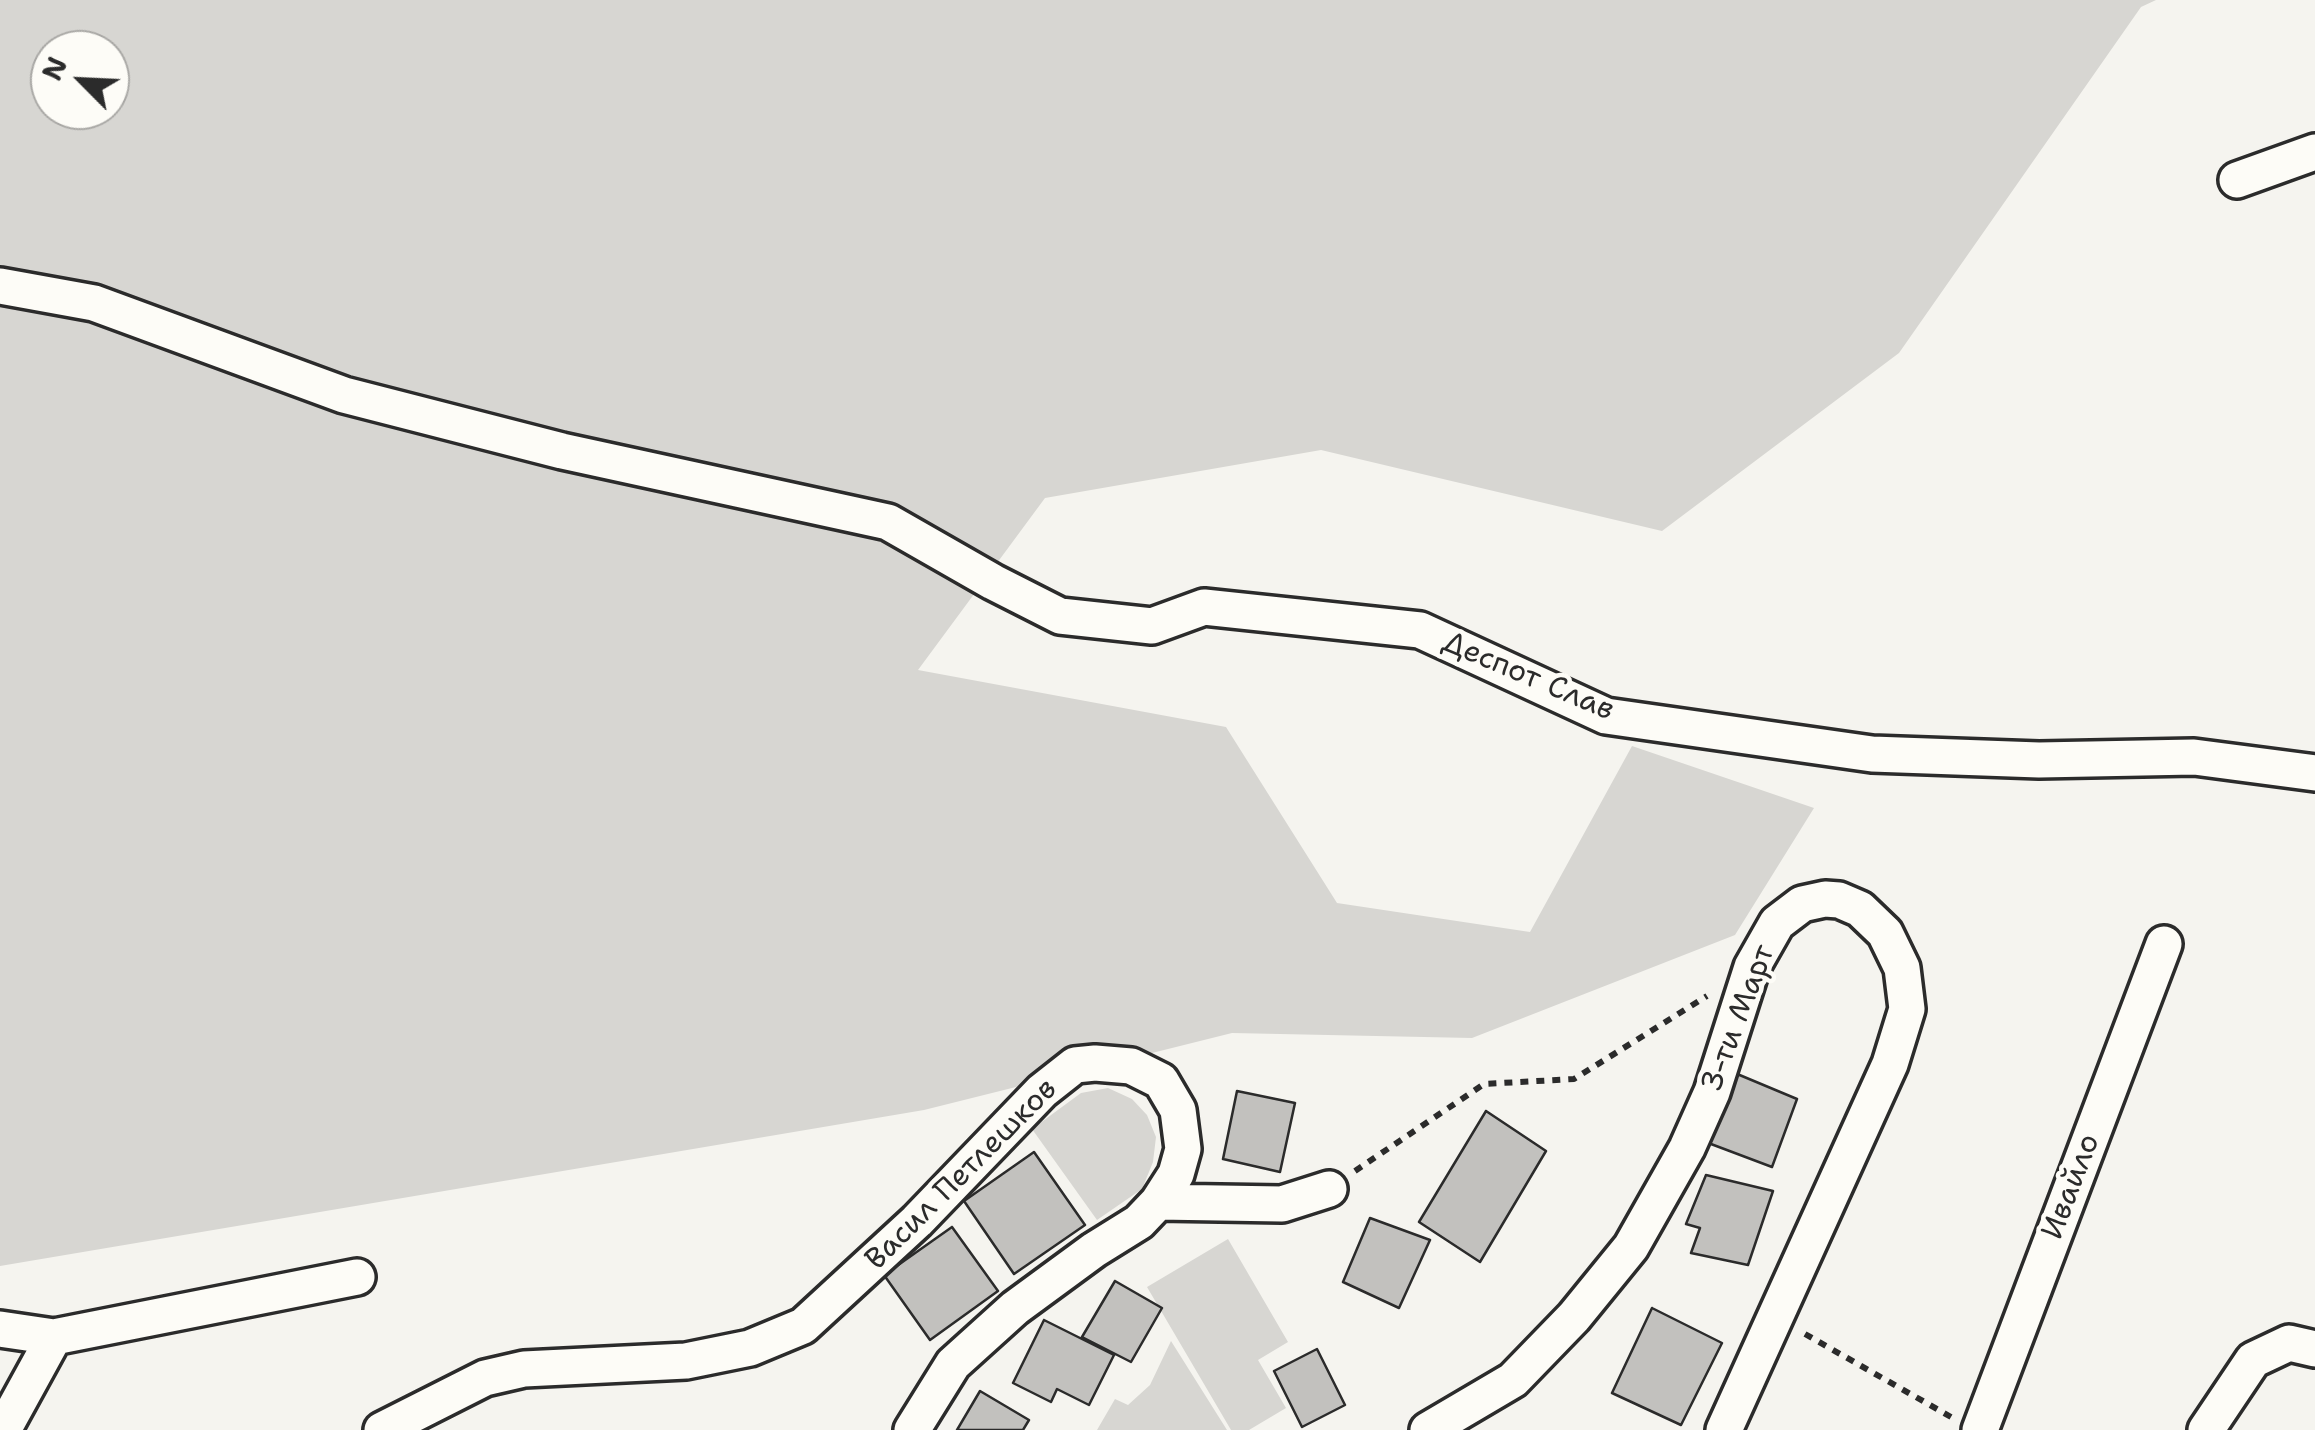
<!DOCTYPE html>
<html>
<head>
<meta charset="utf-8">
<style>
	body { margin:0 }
	#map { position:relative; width:2315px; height:1430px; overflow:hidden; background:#f5f4ef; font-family:"Shantell Sans",sans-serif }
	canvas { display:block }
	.north { position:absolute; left:30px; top:30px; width:100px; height:100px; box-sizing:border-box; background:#fdfcf7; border:2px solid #a9a8a5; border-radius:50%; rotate:294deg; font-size:28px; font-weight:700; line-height:40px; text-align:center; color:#2b2b2b }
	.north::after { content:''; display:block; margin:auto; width:35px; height:45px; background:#2b2b2b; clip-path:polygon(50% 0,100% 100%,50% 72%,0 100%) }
</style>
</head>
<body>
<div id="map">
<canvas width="2315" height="1430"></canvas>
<div class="north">N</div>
</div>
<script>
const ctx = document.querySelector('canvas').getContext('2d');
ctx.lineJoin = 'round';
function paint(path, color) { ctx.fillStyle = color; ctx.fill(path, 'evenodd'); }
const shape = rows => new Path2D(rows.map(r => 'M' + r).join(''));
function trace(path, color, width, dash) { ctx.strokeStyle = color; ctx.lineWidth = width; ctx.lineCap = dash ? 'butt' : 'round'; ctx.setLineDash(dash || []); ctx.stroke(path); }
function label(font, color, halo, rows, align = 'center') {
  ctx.font = font + ' "Shantell Sans",sans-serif'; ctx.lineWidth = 9; ctx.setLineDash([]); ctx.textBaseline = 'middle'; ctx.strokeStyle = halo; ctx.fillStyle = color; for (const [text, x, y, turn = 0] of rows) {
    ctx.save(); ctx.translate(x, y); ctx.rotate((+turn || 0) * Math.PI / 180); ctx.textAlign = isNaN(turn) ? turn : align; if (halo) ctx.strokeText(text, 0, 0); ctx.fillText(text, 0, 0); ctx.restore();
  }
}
const green = shape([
	[0,0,2156,0,2141,7,1899,353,1662,531,1321,450,1045,498,918,670,1226,727,1337,903,1530,932,1632,746,1814,808,1735,935,1472,1038,1232,1033,924,1110,0,1266],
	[50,50,110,50,110,110,50,110],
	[1108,1088,1132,1099,1147,1115,1156,1137,1153,1162,1142,1189,1097,1220,1032,1129,1081,1093],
	[1228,1239,1288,1342,1258,1360,1286,1408,1249,1430,1231,1430,1147,1287],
	[1171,1341,1227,1430,1097,1430,1115,1399,1128,1405,1150,1385]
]);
const building = shape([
	[1730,1071,1797,1099,1772,1167,1703,1141,1730,1071],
	[1237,1091,1295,1103,1280,1172,1223,1159,1237,1091],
	[1486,1111,1546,1151,1480,1262,1419,1222,1486,1111],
	[1034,1152,1085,1225,1014,1274,964,1201,1034,1152],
	[1706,1175,1773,1191,1748,1265,1691,1253,1700,1228,1686,1224,1706,1175],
	[1370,1218,1430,1240,1399,1308,1343,1282,1370,1218],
	[952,1227,998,1291,930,1340,884,1275,952,1227],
	[1115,1281,1162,1308,1131,1362,1082,1337,1115,1281],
	[1652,1308,1722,1343,1681,1425,1612,1393,1652,1308],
	[1044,1320,1114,1355,1089,1405,1057,1389,1051,1402,1013,1383,1044,1320],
	[1317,1349,1345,1405,1302,1427,1274,1371,1317,1349],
	[980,1391,1029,1420,1023,1430,957,1430,980,1391]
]);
const path = shape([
	[1355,1171,1484,1084,1574,1079,1707,996],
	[1805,1334,1951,1417]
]);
const street = shape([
	[2237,180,2315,152],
	[0,286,94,303,344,395,562,451,888,522,993,582,1060,616,1152,626,1204,607,1420,630,1606,716,1872,754,2039,760,2194,757,2315,773],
	[1158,1202,1282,1204,1329,1189],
	[0,1329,54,1337,3,1430],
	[54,1337,357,1277],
	[382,1430,485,1378,524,1369,686,1361,750,1348,803,1326,917,1221,1042,1091,1075,1065,1095,1063,1131,1066,1161,1081,1178,1110,1183,1149,1176,1174,1158,1202,1139,1222,1094,1250,1015,1308,953,1364,912,1430],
	[1428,1430,1513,1380,1574,1317,1631,1247,1687,1148,1712,1092,1752,967,1777,923,1802,904,1825,899,1839,900,1860,909,1885,933,1902,968,1907,1009,1890,1064,1724,1430],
	[1980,1430,2164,944],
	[2206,1430,2253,1360,2289,1343,2315,1349]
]);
const streetNames = [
	["Деспот Слав",1528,677,23],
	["3-ти Март",1739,1019,-69],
	["Васил Петлешков",962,1175,-45],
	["Ивайло",2072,1187,-69]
];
paint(green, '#d7d6d2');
paint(building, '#c2c1be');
trace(building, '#2b2b2b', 2.5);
trace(street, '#2b2b2b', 42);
trace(path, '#2b2b2b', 6, [8, 8]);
trace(street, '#fdfcf7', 35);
label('30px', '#2b2b2b', '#fdfcf7', streetNames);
</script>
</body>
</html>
